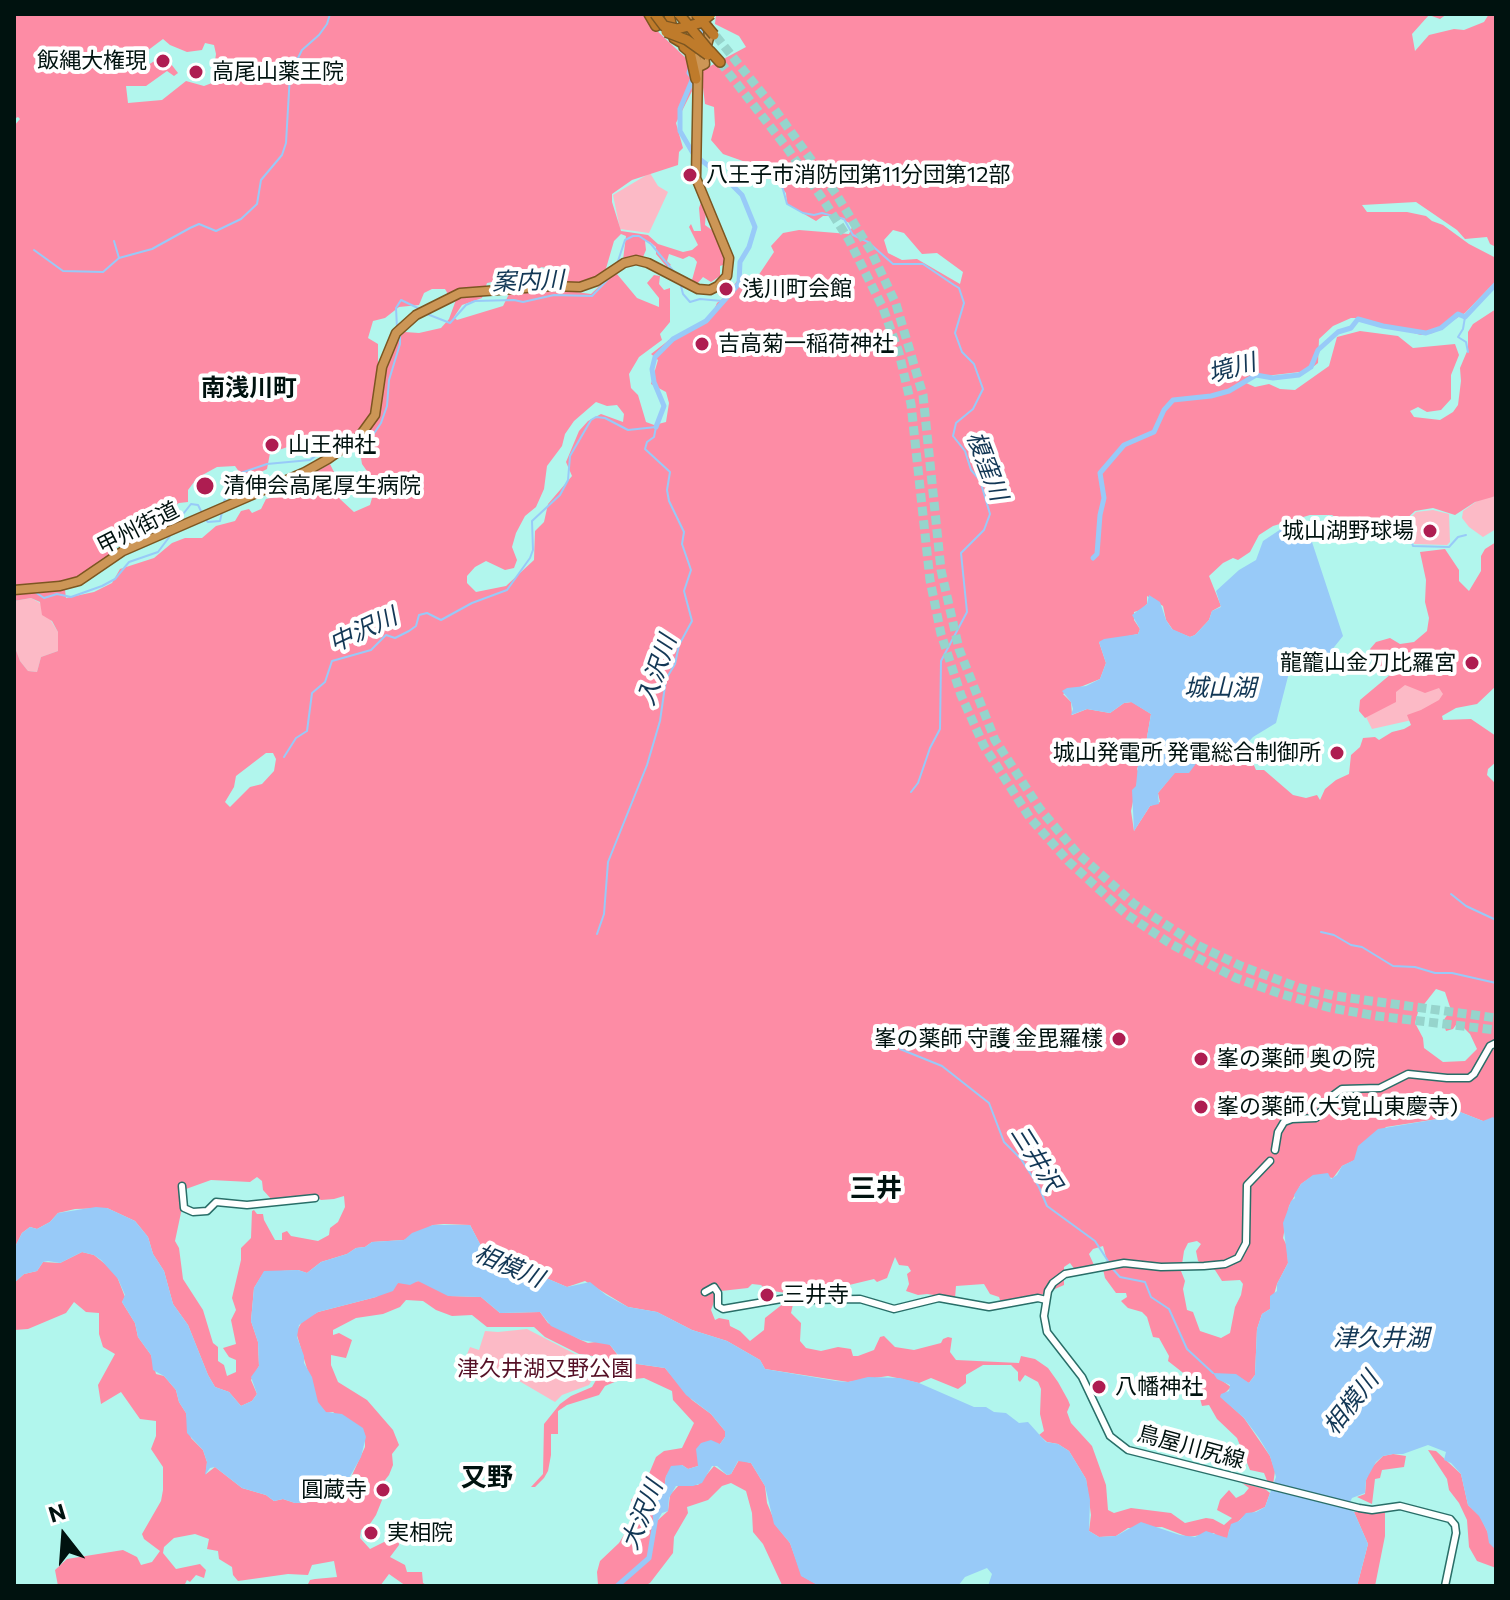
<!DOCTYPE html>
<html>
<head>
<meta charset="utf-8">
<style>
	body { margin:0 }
	#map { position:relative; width:1510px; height:1600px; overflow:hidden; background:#b1f6ed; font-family:Commissioner,sans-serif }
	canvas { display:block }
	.frame { position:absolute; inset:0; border:16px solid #00120f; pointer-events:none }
	.north { position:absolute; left:24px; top:1496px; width:80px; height:80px; -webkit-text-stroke:6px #fff; paint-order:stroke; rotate:343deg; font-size:22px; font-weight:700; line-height:32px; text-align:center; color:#00120f }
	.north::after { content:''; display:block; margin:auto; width:28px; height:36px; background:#00120f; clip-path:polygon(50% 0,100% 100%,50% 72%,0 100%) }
</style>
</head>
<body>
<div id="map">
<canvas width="1510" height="1600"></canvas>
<div class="frame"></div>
<div class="north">N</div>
</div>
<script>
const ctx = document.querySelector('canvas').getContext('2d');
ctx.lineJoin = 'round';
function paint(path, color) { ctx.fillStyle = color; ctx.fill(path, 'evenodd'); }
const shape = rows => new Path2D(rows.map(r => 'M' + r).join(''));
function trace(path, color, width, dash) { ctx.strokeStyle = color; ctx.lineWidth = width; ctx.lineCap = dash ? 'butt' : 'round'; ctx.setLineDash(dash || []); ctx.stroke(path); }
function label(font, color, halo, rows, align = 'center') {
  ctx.font = font + ' Commissioner,"Noto Sans JP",sans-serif'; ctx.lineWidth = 8; ctx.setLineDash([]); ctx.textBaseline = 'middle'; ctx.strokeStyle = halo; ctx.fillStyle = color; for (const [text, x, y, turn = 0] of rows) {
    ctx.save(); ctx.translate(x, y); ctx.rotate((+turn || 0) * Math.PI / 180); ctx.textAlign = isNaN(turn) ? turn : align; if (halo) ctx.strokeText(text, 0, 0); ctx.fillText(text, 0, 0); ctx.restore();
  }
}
const green = shape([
	[650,173,658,186,668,192,649,233,620,229,613,195],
	[1489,497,1496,497,1496,529,1483,537,1469,527,1462,518,1463,511,1477,501],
	[1433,510,1449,514,1450,542,1447,545,1414,544,1407,521,1416,512],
	[31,598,40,603,58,632,58,651,41,657,37,672,28,671,20,661,14,645,14,601],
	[1468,682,1412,720,1372,729,1366,717,1406,683],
	[527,1329,575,1354,596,1359,600,1363,598,1369,589,1385,562,1395,555,1402,502,1371,497,1380,489,1376,485,1381,470,1372,463,1364,470,1347,479,1350,485,1331,498,1332]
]);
const forest = shape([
	[14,14,650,14,653,27,689,61,692,91,676,123,683,148,679,152,678,165,632,180,612,194,612,202,621,231,648,235,658,244,683,252,692,250,698,245,689,227,691,224,694,231,701,231,699,208,701,202,706,210,705,225,716,233,726,252,726,264,720,266,720,276,711,282,703,277,697,284,692,280,697,262,694,258,689,256,683,259,669,254,667,261,671,265,667,267,656,254,656,247,650,242,645,241,646,250,643,257,623,260,626,236,621,234,614,241,605,272,593,279,580,285,562,285,558,270,541,267,538,271,539,282,527,281,526,275,519,273,506,279,487,283,482,298,462,305,454,317,457,320,503,306,509,294,547,288,591,294,609,277,617,274,637,298,659,307,659,298,647,283,654,275,660,276,659,284,664,290,670,288,670,322,660,334,662,340,639,357,629,374,631,388,638,395,646,422,654,425,666,422,669,403,666,392,651,384,658,360,651,354,673,337,709,321,717,303,727,295,737,281,751,282,756,279,774,252,771,246,783,233,799,230,849,234,853,225,836,216,823,216,816,221,787,204,786,193,776,182,754,165,723,154,711,140,715,125,714,107,705,104,701,71,746,47,739,36,715,24,716,14,1447,14,1440,19,1429,15,1412,34,1415,51,1429,35,1454,29,1464,30,1484,22,1489,14,1496,14,1496,247,1490,244,1487,237,1465,239,1457,230,1416,202,1362,205,1367,212,1407,212,1426,216,1432,221,1443,225,1469,244,1496,258,1496,281,1465,313,1433,333,1421,335,1359,318,1351,318,1333,326,1319,339,1318,363,1308,371,1248,378,1246,383,1255,387,1269,384,1280,389,1295,390,1329,366,1337,337,1360,331,1398,336,1413,348,1455,344,1459,355,1451,375,1451,399,1441,410,1427,412,1418,407,1410,411,1414,417,1440,420,1453,412,1458,405,1461,381,1460,368,1468,349,1468,332,1473,324,1496,309,1496,496,1475,502,1455,515,1433,508,1415,511,1403,522,1383,526,1365,537,1332,515,1310,515,1273,526,1259,535,1250,552,1238,560,1233,558,1223,563,1209,576,1221,606,1212,611,1209,620,1195,635,1190,637,1173,630,1166,620,1163,606,1147,596,1147,604,1141,610,1134,612,1134,620,1140,629,1138,634,1099,642,1106,663,1100,679,1063,694,1071,702,1072,715,1087,709,1110,713,1124,703,1132,702,1151,714,1145,749,1137,769,1139,773,1131,811,1134,831,1150,806,1160,802,1158,793,1175,772,1200,762,1206,750,1211,748,1235,753,1247,744,1255,748,1258,754,1252,761,1256,770,1264,770,1293,795,1306,798,1317,795,1320,800,1325,789,1336,780,1349,774,1351,755,1360,747,1363,738,1375,737,1379,740,1392,732,1404,729,1411,725,1407,715,1421,710,1439,700,1443,694,1439,688,1425,693,1405,685,1396,692,1396,702,1365,718,1359,711,1360,700,1391,674,1387,670,1380,670,1370,649,1376,642,1390,638,1400,644,1414,642,1427,631,1429,618,1425,602,1426,580,1420,552,1445,549,1459,570,1459,581,1469,591,1481,571,1481,556,1485,549,1496,542,1496,686,1477,704,1456,708,1442,716,1443,720,1471,719,1496,736,1496,762,1488,769,1487,775,1496,784,1496,1121,1483,1121,1460,1112,1444,1118,1386,1127,1355,1160,1342,1166,1333,1178,1314,1175,1301,1184,1289,1206,1283,1238,1287,1246,1288,1263,1277,1284,1270,1309,1262,1314,1257,1329,1255,1375,1249,1383,1228,1374,1224,1375,1221,1380,1231,1387,1221,1397,1244,1418,1270,1456,1275,1471,1273,1485,1268,1483,1264,1473,1250,1470,1237,1438,1217,1419,1209,1405,1202,1406,1196,1383,1168,1361,1169,1356,1159,1338,1153,1337,1147,1317,1142,1312,1128,1308,1121,1301,1127,1297,1126,1293,1116,1293,1105,1278,1103,1269,1107,1261,1103,1246,1093,1249,1089,1254,1094,1265,1075,1270,1070,1263,1064,1267,1064,1285,1039,1296,1001,1303,999,1297,990,1294,984,1284,956,1286,955,1298,927,1294,918,1295,906,1291,909,1284,907,1274,911,1271,908,1266,899,1265,895,1257,887,1278,877,1282,874,1279,845,1286,841,1281,833,1282,824,1291,816,1293,808,1289,802,1291,801,1296,797,1291,793,1294,766,1290,761,1285,752,1284,748,1288,721,1291,716,1296,711,1310,715,1320,719,1318,729,1320,730,1326,740,1331,750,1341,764,1330,765,1318,784,1303,794,1300,791,1313,801,1323,800,1341,806,1348,821,1351,838,1347,851,1349,853,1356,858,1356,874,1350,880,1337,884,1336,895,1347,914,1350,941,1343,943,1339,948,1337,952,1338,950,1352,956,1360,1019,1363,1021,1356,1035,1359,1048,1368,1058,1382,1068,1400,1070,1405,1067,1412,1071,1423,1092,1446,1106,1485,1108,1510,1114,1513,1131,1508,1171,1513,1185,1523,1206,1518,1213,1519,1224,1525,1232,1518,1217,1510,1220,1500,1229,1490,1236,1498,1244,1494,1249,1488,1242,1483,1265,1489,1270,1493,1265,1507,1243,1517,1229,1530,1228,1538,1217,1537,1214,1533,1188,1537,1162,1527,1128,1528,1116,1536,1099,1537,1089,1531,1091,1515,1086,1479,1069,1451,1058,1444,1047,1442,1039,1435,1044,1431,1040,1414,1041,1389,1038,1382,1025,1375,1020,1382,1018,1380,1018,1372,1011,1365,983,1365,966,1375,966,1383,958,1389,931,1378,919,1383,888,1376,848,1382,765,1369,760,1360,727,1341,692,1330,657,1312,628,1307,585,1281,567,1287,546,1278,529,1276,516,1265,501,1266,490,1263,470,1225,444,1224,433,1225,404,1240,372,1242,365,1247,356,1248,347,1254,321,1262,307,1273,298,1270,264,1272,254,1288,251,1321,258,1342,259,1366,251,1380,257,1394,252,1401,241,1406,229,1392,215,1387,208,1375,188,1325,173,1304,164,1271,153,1254,148,1237,135,1221,107,1208,75,1209,58,1213,50,1222,37,1229,30,1227,22,1233,14,1249,14,645,20,661,28,671,37,672,41,657,58,651,58,632,52,621,42,615,40,602,31,598,14,601,14,126,20,119,18,117,14,119],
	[163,39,170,45,187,52,202,50,205,43,214,45,216,54,212,83,204,86,186,81,162,100,128,103,126,86,146,86,167,71,174,76,178,73,171,64,159,58,145,67,139,57],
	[893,230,904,233,922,254,937,253,963,272,960,284,917,259,902,260,888,253,884,240],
	[432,289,445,289,449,296,457,297,449,319,441,328,419,333,405,332,395,341,385,371,378,365,378,344,368,338,373,321,385,318,399,307,419,305,424,293],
	[596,402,607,406,617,405,624,414,623,422,601,414,588,421,579,431,566,462,572,476,548,504,544,522,535,531,534,560,506,586,476,592,467,583,467,576,475,567,486,561,505,570,514,568,517,560,512,547,516,533,525,516,536,507,544,489,547,466,562,446,565,434,574,421],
	[316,441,359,446,362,464,376,484,370,505,354,512,340,499,337,478,330,464,316,472,315,482,300,486,294,493,266,499,261,509,252,513,249,509,241,511,235,521,216,526,202,538,185,538,172,543,154,558,120,569,112,583,94,592,66,598,65,590,102,561,124,539,128,524,147,522,179,503,188,502,188,490,197,478,217,467,235,466,245,480,267,469,270,453,299,443],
	[266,753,273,753,276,759,274,771,262,784,250,787,230,807,225,802,234,787,236,776],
	[1436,989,1445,992,1451,1010,1443,1021,1446,1031,1453,1029,1458,1022,1470,1034,1477,1049,1465,1061,1443,1062,1424,1048,1423,1038,1415,1023,1418,1012],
	[257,1177,262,1181,263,1190,272,1200,314,1196,321,1200,334,1199,344,1196,345,1207,338,1222,330,1228,329,1235,318,1241,291,1236,287,1231,282,1233,282,1240,275,1240,264,1220,263,1214,257,1214,254,1210,252,1211,251,1238,241,1248,241,1260,232,1298,236,1310,231,1320,236,1344,223,1348,229,1357,236,1360,236,1372,227,1376,224,1365,218,1361,218,1347,213,1343,203,1310,183,1279,179,1248,175,1241,186,1189,211,1180,250,1182],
	[1197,1241,1201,1244,1196,1251,1198,1261,1215,1270,1222,1281,1240,1280,1243,1284,1241,1295,1235,1307,1230,1333,1221,1338,1200,1331,1193,1312,1187,1310,1183,1289,1185,1281,1181,1271,1184,1251,1188,1243],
	[82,1252,94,1255,115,1272,118,1279,125,1297,122,1302,135,1323,138,1337,151,1355,156,1374,164,1376,176,1390,179,1402,186,1413,191,1438,203,1450,207,1462,206,1474,215,1467,242,1488,266,1495,274,1501,283,1499,295,1503,310,1502,325,1497,337,1499,347,1486,365,1447,365,1440,333,1412,326,1413,317,1402,296,1332,303,1320,318,1312,376,1297,398,1283,420,1281,450,1296,481,1297,500,1313,540,1312,548,1323,581,1340,588,1343,603,1341,610,1345,623,1362,665,1368,692,1400,711,1414,725,1431,725,1437,720,1444,700,1445,698,1466,688,1469,682,1465,666,1476,664,1490,655,1506,653,1519,658,1520,668,1511,670,1495,679,1485,698,1485,714,1466,727,1475,731,1474,739,1460,751,1463,765,1486,767,1503,777,1527,790,1543,802,1576,820,1586,782,1585,763,1544,753,1532,752,1513,746,1491,731,1483,722,1486,708,1500,687,1507,688,1513,674,1537,673,1553,650,1583,644,1586,595,1586,598,1585,597,1572,600,1561,619,1543,632,1522,634,1513,631,1500,644,1486,656,1457,664,1451,682,1448,694,1423,673,1400,672,1391,644,1378,617,1381,605,1386,599,1395,567,1405,558,1411,558,1434,551,1434,551,1455,548,1471,544,1478,535,1487,531,1487,543,1474,544,1424,560,1404,571,1396,592,1387,603,1368,599,1357,579,1354,545,1337,534,1327,487,1327,472,1315,452,1316,436,1310,423,1301,406,1300,400,1307,383,1314,356,1318,333,1330,333,1335,339,1333,352,1340,346,1358,331,1355,331,1365,338,1382,367,1400,393,1430,399,1445,392,1454,393,1465,389,1475,378,1489,384,1495,376,1515,370,1524,361,1530,360,1538,370,1549,398,1535,399,1545,390,1557,405,1565,407,1572,422,1572,423,1583,428,1586,406,1586,389,1574,380,1586,307,1586,310,1580,315,1579,337,1577,334,1561,312,1565,308,1575,288,1574,238,1581,233,1575,232,1567,219,1559,218,1551,207,1549,209,1539,195,1534,174,1538,164,1547,163,1553,176,1569,200,1564,206,1570,204,1578,196,1575,190,1582,187,1580,184,1586,58,1586,55,1570,67,1559,123,1550,137,1557,141,1565,152,1562,160,1551,144,1539,142,1534,161,1501,163,1490,163,1467,151,1449,156,1436,156,1421,140,1419,121,1392,101,1404,98,1385,115,1354,103,1347,99,1334,99,1313,86,1312,74,1302,66,1313,28,1329,14,1330,14,1283,24,1274,37,1271,43,1262,60,1263],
	[1428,1450,1436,1451,1461,1474,1468,1505,1480,1516,1496,1550,1496,1568,1477,1561,1469,1547,1467,1520,1459,1503,1449,1490,1447,1479],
	[1393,1454,1406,1456,1404,1467,1382,1470,1380,1478,1375,1479,1372,1504,1357,1497,1365,1494,1366,1480,1371,1468,1383,1456],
	[1359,1511,1385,1512,1385,1536,1375,1586,1357,1586,1368,1544,1354,1512]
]);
const water = shape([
	[1281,529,1287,534,1309,539,1312,542,1343,636,1327,656,1313,660,1302,660,1291,665,1276,723,1253,737,1241,750,1229,753,1211,748,1206,750,1189,773,1175,773,1158,793,1159,804,1150,806,1134,831,1132,790,1136,786,1138,765,1145,749,1151,714,1131,702,1124,703,1110,713,1087,709,1071,715,1073,709,1071,702,1062,691,1067,688,1086,686,1100,679,1106,663,1099,642,1104,639,1138,634,1140,629,1132,615,1147,604,1149,595,1160,602,1166,620,1172,629,1190,637,1195,635,1209,620,1212,611,1221,607,1216,591,1239,570,1256,560,1263,541],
	[1460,1112,1483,1121,1493,1117,1496,1121,1496,1550,1489,1543,1487,1531,1479,1516,1468,1505,1461,1474,1451,1463,1444,1460,1446,1452,1428,1445,1403,1454,1393,1454,1383,1456,1376,1462,1366,1480,1365,1493,1352,1498,1347,1508,1354,1512,1368,1544,1357,1586,988,1586,992,1574,987,1568,965,1577,958,1586,906,1584,819,1586,801,1576,790,1543,774,1524,765,1486,751,1463,738,1461,731,1474,727,1475,717,1466,712,1466,702,1483,693,1486,676,1486,669,1498,668,1511,662,1513,658,1520,653,1519,652,1510,655,1500,664,1490,666,1476,671,1466,682,1465,688,1469,698,1466,696,1449,701,1443,711,1440,720,1444,725,1437,725,1431,711,1414,686,1395,665,1368,624,1362,610,1345,581,1340,551,1326,540,1312,500,1313,481,1297,448,1296,418,1281,410,1285,398,1283,393,1291,376,1297,318,1312,299,1325,297,1337,304,1356,304,1363,312,1377,318,1402,326,1412,342,1414,363,1428,366,1437,361,1457,337,1499,332,1500,325,1497,310,1502,295,1503,283,1499,274,1501,266,1495,242,1488,215,1467,210,1468,205,1475,207,1462,203,1450,187,1433,186,1413,179,1402,176,1390,164,1376,153,1370,151,1355,138,1337,135,1323,122,1302,125,1295,118,1279,101,1260,94,1255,82,1252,60,1263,48,1261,43,1262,37,1271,24,1274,14,1283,14,1249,22,1233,30,1227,37,1229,50,1222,58,1213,96,1207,107,1208,135,1221,148,1237,153,1254,164,1271,173,1304,188,1325,208,1375,215,1387,229,1392,241,1406,252,1401,257,1394,251,1377,259,1366,258,1342,251,1321,254,1288,264,1271,298,1270,307,1273,321,1262,347,1254,356,1248,365,1247,372,1242,404,1240,412,1233,433,1225,470,1225,490,1263,501,1266,516,1265,529,1276,546,1278,567,1287,590,1282,606,1295,628,1307,657,1312,692,1330,727,1341,760,1360,765,1369,836,1381,848,1382,868,1377,900,1378,919,1383,974,1407,986,1407,994,1412,1006,1413,1019,1423,1028,1422,1046,1442,1058,1444,1069,1451,1086,1479,1090,1500,1089,1531,1099,1537,1116,1536,1141,1522,1180,1535,1195,1537,1206,1531,1227,1538,1231,1524,1239,1521,1246,1513,1256,1512,1265,1507,1276,1477,1270,1456,1259,1438,1244,1418,1220,1397,1221,1394,1229,1391,1230,1385,1217,1379,1213,1373,1236,1374,1249,1383,1255,1375,1257,1329,1262,1314,1270,1309,1270,1296,1277,1291,1277,1284,1288,1263,1283,1223,1291,1201,1295,1198,1294,1195,1301,1184,1313,1175,1328,1173,1331,1179,1337,1175,1342,1166,1354,1160,1358,1146,1378,1129,1444,1118]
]);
const stream = shape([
	[725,178,743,166,754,167,781,182,787,204,803,213,814,215,822,213,844,219,853,235,868,242,893,264,923,264,954,285,959,288,964,303,955,333,962,352,974,364,983,389,973,409,956,423,953,436,965,451,971,470,980,480,990,514,984,530,961,553,967,612,941,661,940,729,930,748,918,783,911,792],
	[114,241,119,258],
	[34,250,63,271,103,272,119,258,152,249,190,228,199,224,216,231,241,219,257,204,261,180,282,155,286,143,290,74,302,50,319,35,327,24,330,14],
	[617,264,625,240,633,236,639,236,651,244,675,273],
	[680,282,683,294,690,302,700,299,722,301],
	[427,314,450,323,466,305,475,301,514,300,523,302,554,295,592,296,613,274],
	[1465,317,1463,329,1458,337,1466,342,1468,352],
	[397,328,396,308,401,300,422,310],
	[350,447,358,450,365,447,381,423,387,406,389,380,400,344,400,333],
	[224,502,231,478,235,475,267,464,310,460,328,447,340,445],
	[205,519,208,522,220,521,222,512],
	[1404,521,1413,546,1449,547,1458,537,1466,535],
	[176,523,191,504,198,505,202,513],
	[35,592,44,598,57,594,71,597,102,586,115,579,129,562,158,552,170,536],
	[284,757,296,738,307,731,312,693,325,682,332,661,371,650,386,635,395,638,409,631,416,626,419,615,427,613,441,620,472,603,507,590,530,558,533,550,532,521,560,495,568,480,570,456,591,420,596,417,605,418,628,430,656,427,654,437,647,442,645,449,670,472,667,490,669,501,684,532,682,544,691,570,684,591,692,621,679,645,675,664,666,679,660,721,647,765,608,862,604,914,597,934],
	[1451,894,1466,906,1496,920],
	[1321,932,1334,935,1351,945,1362,947,1393,966,1415,967,1435,973,1452,973,1496,983],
	[900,1049,942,1066,989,1103,1004,1142,1021,1159,1039,1187,1047,1206,1095,1241,1108,1261],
	[1111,1267,1120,1277,1145,1282,1151,1297,1169,1309,1187,1349,1213,1373]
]);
const river = shape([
	[700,23,705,35,704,44],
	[656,427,664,406,654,382,652,369,655,357,673,339,706,321,736,287,739,283,740,262,749,247,755,227,742,195,725,178,694,155,680,131,680,109,693,78,689,73,691,66],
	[1093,558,1097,554,1100,515,1104,498,1100,473,1124,445,1154,432,1164,410,1173,400,1211,396,1229,391,1256,375,1273,378,1299,375,1311,367,1318,350,1338,332,1351,328,1358,319,1383,326,1426,333,1441,328,1458,314,1465,317,1496,284],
	[617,1586,649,1558,656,1517]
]);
const motorwayTunnel = shape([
	[716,36,773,107,836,194,871,251,896,304,923,395,941,570,959,649,995,740,1040,809,1077,853,1134,904,1197,945,1241,966,1300,988,1335,996,1496,1018],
	[720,62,787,148,824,201,849,240,883,308,899,353,911,404,930,580,941,634,961,695,984,746,1030,818,1068,861,1126,914,1171,944,1236,978,1281,994,1331,1008,1377,1016,1496,1030]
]);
const secondary = shape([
	[1275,1150,1278,1132,1284,1122,1292,1119,1316,1118,1331,1097,1342,1089,1380,1088,1408,1074,1447,1078,1469,1078,1474,1074,1490,1046,1496,1043],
	[1270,1161,1247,1185,1246,1243,1238,1258,1225,1264,1204,1266,1161,1267,1124,1263,1065,1274,1053,1283,1048,1291,1044,1316,1047,1332,1082,1377,1110,1436,1128,1450,1359,1508,1372,1510,1400,1506,1450,1519,1455,1525,1456,1533,1445,1586],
	[182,1186,184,1208,193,1212,207,1211,216,1202,247,1205,315,1198],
	[705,1292,714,1287,718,1293,718,1306,723,1309,793,1297,808,1300,860,1299,894,1309,939,1298,989,1307,1038,1298,1046,1300]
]);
const trunk = shape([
	[695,69,705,64,704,56,709,38,708,27],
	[14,590,60,586,79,581,123,551,305,472,328,459,359,437,375,415,382,367,396,333,416,315,460,293,552,286,580,287,597,281,624,263,636,260,648,263,698,289,710,290,718,286,727,276,729,258,696,178,698,68,687,14]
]);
const motorway = shape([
	[649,14,656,26],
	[669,14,674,38,694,50],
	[684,47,690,52,696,79],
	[710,51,720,62]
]);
const motorwayBridge = shape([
	[655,14,664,26,677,29,700,23,711,14],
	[679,14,708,49],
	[696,14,714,35],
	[666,32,687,40,708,55]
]);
const markers = [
	[163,61,8,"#ae1d51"],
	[196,72,8,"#ae1d51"],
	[690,175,8,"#ae1d51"],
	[726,289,8,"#ae1d51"],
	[702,344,8,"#ae1d51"],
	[272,445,8,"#ae1d51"],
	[205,486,10,"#ae1d51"],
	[1430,531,8,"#ae1d51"],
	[1472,663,8,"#ae1d51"],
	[1337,753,8,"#ae1d51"],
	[1119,1039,8,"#ae1d51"],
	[1201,1059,8,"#ae1d51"],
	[1201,1107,8,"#ae1d51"],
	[767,1295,8,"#ae1d51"],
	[1099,1387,8,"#ae1d51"],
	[383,1490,8,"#ae1d51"],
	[371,1533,8,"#ae1d51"]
];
const poiNames = [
	["飯縄大権現",147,61,"right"],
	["高尾山薬王院",212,72],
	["八王子市消防団第11分団第12部",706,175],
	["浅川町会館",742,289],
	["吉高菊一稲荷神社",718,344],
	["山王神社",288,445],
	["清伸会高尾厚生病院",223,486],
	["城山湖野球場",1414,531,"right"],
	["龍籠山金刀比羅宮",1456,663,"right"],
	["城山発電所 発電総合制御所",1321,753,"right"],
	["峯の薬師 守護 金毘羅樣",1103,1039,"right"],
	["峯の薬師 奥の院",1217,1059],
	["峯の薬師 (大覚山東慶寺)",1217,1107],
	["三井寺",783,1295],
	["八幡神社",1115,1387],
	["圓蔵寺",367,1490,"right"],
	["実相院",387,1533]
];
const streetNames = [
	["甲州街道",138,528,-27],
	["鳥屋川尻線",1191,1447,15]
];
const parkNames = [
	["津久井湖又野公園",545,1369]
];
const waterNames = [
	["案内川",528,281,-2],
	["境川",1232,368,-16],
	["榎窪川",987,466,69],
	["中沢川",363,630,-25],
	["入沢川",657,670,-71],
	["城山湖",1220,688],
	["三井沢",1036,1158,58],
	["相模川",509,1266,23],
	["津久井湖",1381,1338],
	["相模川",1351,1403,-52],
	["大沢川",642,1515,-68]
];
const neighbourhoodNames = [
	["南浅川町",249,388]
];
const quarterNames = [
	["三井",876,1188],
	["又野",487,1477]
];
paint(green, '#fcbac6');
paint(forest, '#fd8ca5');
paint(water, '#98caf8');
trace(stream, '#98caf8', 2);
trace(river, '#98caf8', 5);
trace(motorwayTunnel, '#96d4cc', 9, [9, 4.5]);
trace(secondary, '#296e68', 9);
trace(trunk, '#7c5621', 11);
trace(motorway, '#7c5621', 12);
trace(secondary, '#fff', 6);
trace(trunk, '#cc9656', 8);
trace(motorway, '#bf7b2b', 9);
trace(motorwayBridge, '#7c5621', 12, []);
trace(motorwayBridge, '#bf7b2b', 9);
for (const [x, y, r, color] of markers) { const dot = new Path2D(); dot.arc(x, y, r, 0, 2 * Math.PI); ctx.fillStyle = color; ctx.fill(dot); trace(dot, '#fff', 3); }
label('22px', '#00120f', '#fff', poiNames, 'left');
label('22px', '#00120f', '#fff', streetNames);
label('22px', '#551026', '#fff', parkNames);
label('italic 24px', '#123755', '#fff', waterNames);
label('bold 24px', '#00120f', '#fff', neighbourhoodNames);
label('bold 26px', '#00120f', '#fff', quarterNames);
</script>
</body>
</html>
